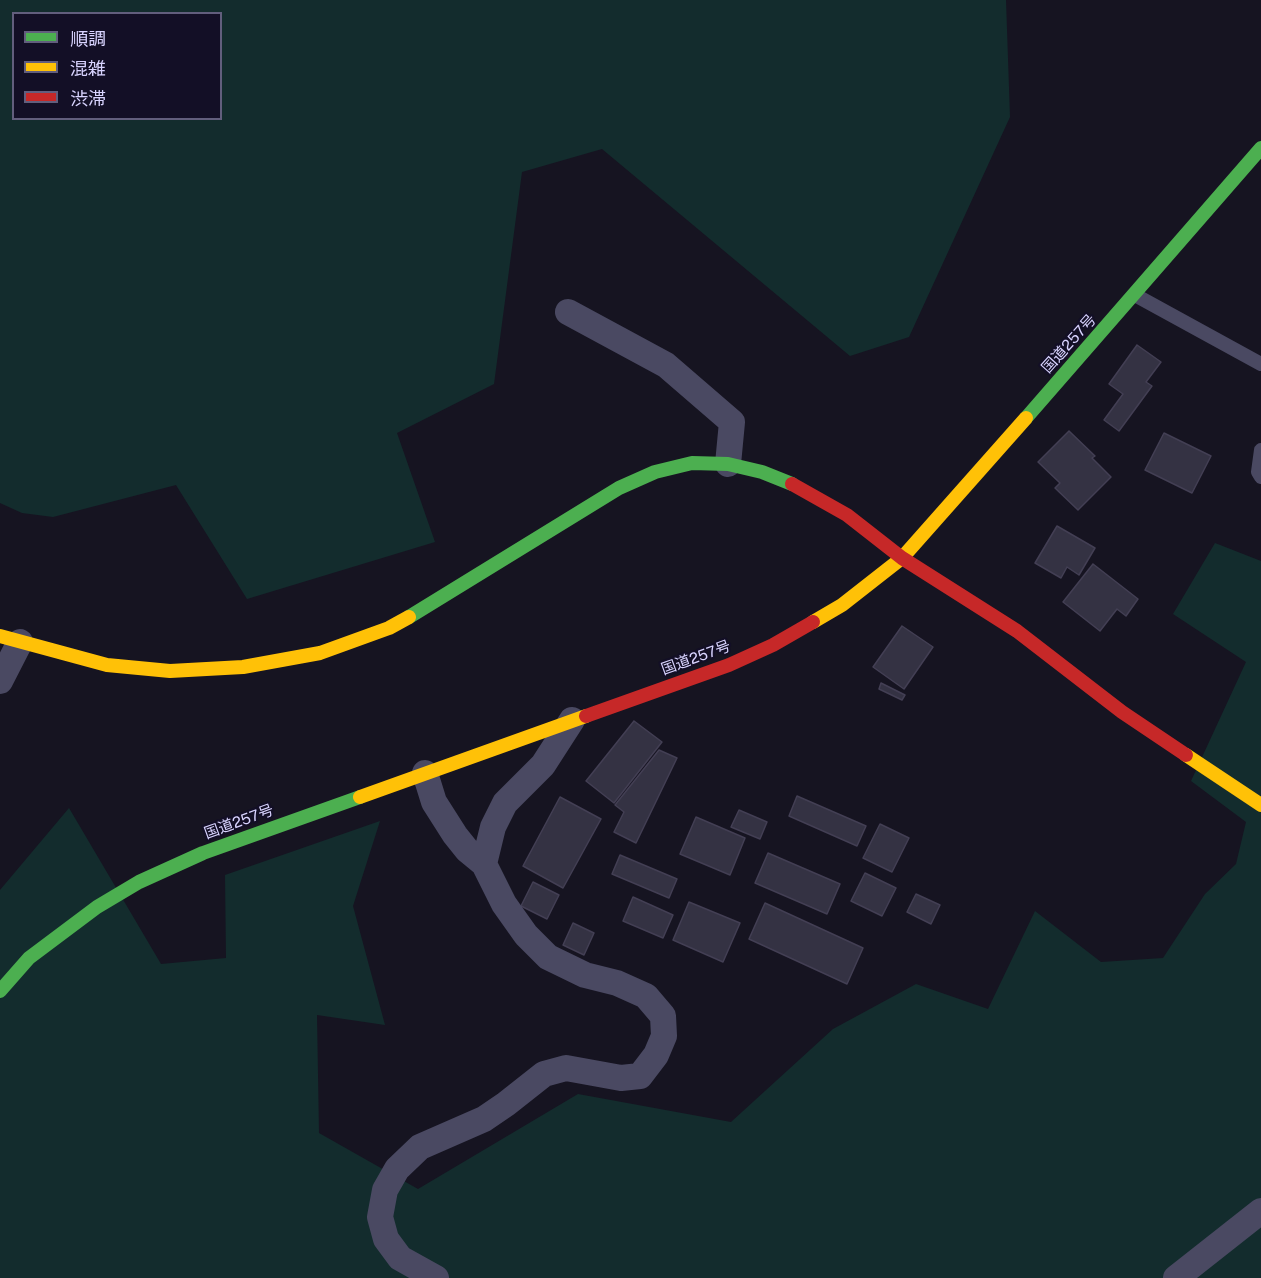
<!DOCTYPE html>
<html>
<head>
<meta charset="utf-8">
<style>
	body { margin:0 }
	#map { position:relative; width:1261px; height:1278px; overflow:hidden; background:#161421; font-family:"Public Sans","Noto Sans JP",sans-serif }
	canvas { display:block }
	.legend { position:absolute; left:12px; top:12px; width:210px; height:108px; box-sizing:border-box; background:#130f26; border:2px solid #625e7d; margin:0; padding:8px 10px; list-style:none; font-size:18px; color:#d9d4ff }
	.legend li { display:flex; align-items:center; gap:12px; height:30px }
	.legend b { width:30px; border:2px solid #625e7d }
</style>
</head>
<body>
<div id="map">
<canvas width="1261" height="1278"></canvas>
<ul class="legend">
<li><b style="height:8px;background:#4caf50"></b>順調</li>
<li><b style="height:8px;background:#ffc107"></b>混雑</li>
<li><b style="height:8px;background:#c62828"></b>渋滞</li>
</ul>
</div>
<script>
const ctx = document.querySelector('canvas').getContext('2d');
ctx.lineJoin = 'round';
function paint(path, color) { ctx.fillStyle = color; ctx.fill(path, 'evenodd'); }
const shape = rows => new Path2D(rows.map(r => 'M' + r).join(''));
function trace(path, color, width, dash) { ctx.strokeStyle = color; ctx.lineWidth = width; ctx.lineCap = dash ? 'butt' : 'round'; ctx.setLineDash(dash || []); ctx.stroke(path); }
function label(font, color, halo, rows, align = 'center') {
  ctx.font = font + ' "Public Sans","Noto Sans JP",sans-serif'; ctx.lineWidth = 4.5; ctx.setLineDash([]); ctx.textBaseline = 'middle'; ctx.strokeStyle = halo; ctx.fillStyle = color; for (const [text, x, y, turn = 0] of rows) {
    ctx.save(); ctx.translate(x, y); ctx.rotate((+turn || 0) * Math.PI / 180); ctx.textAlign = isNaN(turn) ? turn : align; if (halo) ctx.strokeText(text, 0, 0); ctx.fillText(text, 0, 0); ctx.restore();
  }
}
const green = shape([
	[0,0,1006,0,1010,117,909,337,850,356,602,149,522,172,494,384,397,433,435,542,247,599,176,485,53,517,22,513,0,503],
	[14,14,220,14,220,118,14,118],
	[1215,543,1261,561,1261,1278,0,1278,0,890,69,808,161,964,226,958,225,875,380,821,353,906,385,1025,317,1015,319,1133,418,1189,578,1094,731,1122,833,1029,916,984,988,1009,1035,911,1101,962,1163,958,1205,894,1236,864,1246,822,1191,781,1246,662,1173,614]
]);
const building = shape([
	[1137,345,1161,362,1146,382,1152,386,1119,431,1104,420,1123,394,1109,384,1137,345],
	[1069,431,1095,456,1092,458,1111,477,1078,510,1055,488,1060,483,1038,462,1069,431],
	[1164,433,1211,456,1192,493,1145,470,1164,433],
	[1057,526,1095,548,1079,575,1067,567,1061,578,1035,563,1057,526],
	[1093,564,1138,599,1126,616,1117,609,1100,631,1063,602,1093,564],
	[902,626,933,647,904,689,873,667,902,626],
	[881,683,905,695,902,700,879,689,881,683],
	[634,721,662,742,614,803,586,781,634,721],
	[659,750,677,758,636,843,614,832,624,812,615,805,659,750],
	[797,796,866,826,857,846,789,816,797,796],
	[560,797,601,819,563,888,523,866,560,797],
	[739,810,767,822,760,839,731,827,739,810],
	[696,817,745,838,730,875,680,854,696,817],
	[880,824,909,838,892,872,863,858,880,824],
	[768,853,840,884,827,914,755,883,768,853],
	[620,855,677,879,669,898,612,874,620,855],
	[865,873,896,888,882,916,851,901,865,873],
	[533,882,559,895,547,919,521,906,533,882],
	[916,894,940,905,931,924,907,912,916,894],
	[633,897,673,915,663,938,623,921,633,897],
	[689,902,740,923,723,962,673,940,689,902],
	[765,903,863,948,847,984,749,939,765,903],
	[573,923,594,933,584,955,563,945,573,923]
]);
const lane = shape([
	[1135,295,1261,364],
	[1261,450,1258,472,1261,477]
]);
const street = shape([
	[568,312,666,365,732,422,728,464],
	[0,681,20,642],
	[425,773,434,802,455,835,467,850,484,864],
	[436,1278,400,1258,386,1239,380,1217,385,1190,397,1169,420,1147,484,1119,506,1104,544,1074,566,1068,621,1078,640,1076,656,1055,664,1036,663,1016,646,996,617,983,585,975,548,957,526,935,504,904,484,864,493,827,505,803,543,765,572,720],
	[1176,1278,1261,1211]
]);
const fast = shape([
	[1026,418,1261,148],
	[409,617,619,488,655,472,692,463,728,464,762,472,792,484],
	[0,991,29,958,97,907,139,882,203,853,360,797]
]);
const slow = shape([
	[813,622,842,605,902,558,1026,418],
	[0,636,107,665,170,671,243,667,320,653,389,628,409,617],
	[1186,755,1261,805],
	[360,797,586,716]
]);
const jam = shape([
	[792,484,847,515,902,558,1017,631,1122,712,1186,755],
	[586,716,729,665,773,645,813,622]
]);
const streetNames = [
	["国道257号",1069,344,-48],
	["国道257号",696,658,-20],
	["国道257号",239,822,-20]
];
paint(green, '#132c2d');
paint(building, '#343243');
trace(building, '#433f54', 1.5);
trace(lane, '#4a4962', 14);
trace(street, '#4a4962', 26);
trace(fast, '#4caf50', 14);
trace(slow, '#ffc107', 14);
trace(jam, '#c62828', 14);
label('15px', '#d9d4ff', '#130f26', streetNames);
</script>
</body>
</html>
